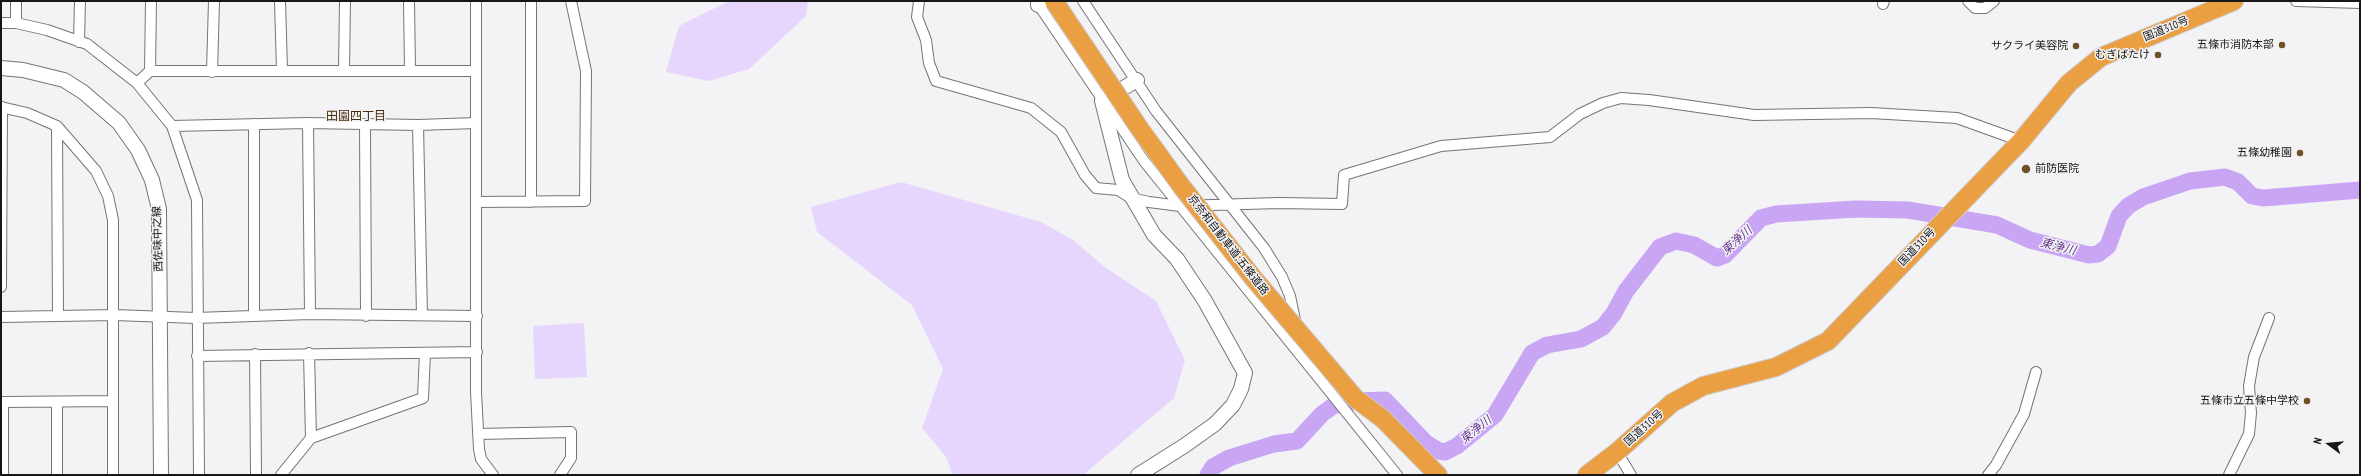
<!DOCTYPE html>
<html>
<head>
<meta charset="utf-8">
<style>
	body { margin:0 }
	#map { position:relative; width:2361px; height:476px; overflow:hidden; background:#f3f2f5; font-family:"PT Sans Narrow",sans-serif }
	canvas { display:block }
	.frame { position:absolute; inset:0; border:2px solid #171718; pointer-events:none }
	.north { position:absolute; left:2309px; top:424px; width:40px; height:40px; -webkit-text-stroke:3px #f3f2f5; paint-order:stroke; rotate:286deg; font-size:11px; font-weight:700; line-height:16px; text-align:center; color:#171718 }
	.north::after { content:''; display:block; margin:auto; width:14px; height:18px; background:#171718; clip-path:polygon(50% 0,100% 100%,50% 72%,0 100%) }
</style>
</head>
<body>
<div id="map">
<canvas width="2361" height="476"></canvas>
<div class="frame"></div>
<div class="north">N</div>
</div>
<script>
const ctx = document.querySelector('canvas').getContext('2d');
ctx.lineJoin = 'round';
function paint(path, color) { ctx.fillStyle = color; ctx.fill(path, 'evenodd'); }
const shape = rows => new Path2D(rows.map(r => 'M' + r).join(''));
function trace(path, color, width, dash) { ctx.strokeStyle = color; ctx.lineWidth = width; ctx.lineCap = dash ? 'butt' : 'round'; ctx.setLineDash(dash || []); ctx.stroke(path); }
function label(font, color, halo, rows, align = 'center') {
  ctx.font = font + ' "PT Sans Narrow","Noto Sans JP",sans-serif'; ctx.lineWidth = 3; ctx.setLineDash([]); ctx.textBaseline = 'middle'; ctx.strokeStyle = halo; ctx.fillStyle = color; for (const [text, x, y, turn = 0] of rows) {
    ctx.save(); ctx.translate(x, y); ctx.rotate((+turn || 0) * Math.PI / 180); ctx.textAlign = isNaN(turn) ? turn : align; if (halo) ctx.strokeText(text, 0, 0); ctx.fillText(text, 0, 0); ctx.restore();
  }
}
const green = shape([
	[729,1,808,1,806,16,749,69,709,81,666,72,679,26],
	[901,182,1041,222,1073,240,1106,268,1156,301,1185,360,1174,398,1083,475,953,475,946,457,922,428,943,369,912,305,817,232,811,207],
	[584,323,587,377,535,379,533,326]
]);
const river = shape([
	[1208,475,1213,467,1229,458,1274,444,1297,441,1322,414,1333,406,1357,401,1385,400,1426,443,1439,451,1445,452,1457,446,1495,415,1532,353,1547,345,1581,339,1603,327,1614,313,1626,291,1660,247,1676,241,1694,245,1717,258,1725,255,1761,218,1776,214,1856,209,1908,210,1997,225,2030,240,2089,255,2098,254,2108,246,2119,216,2128,206,2143,197,2190,181,2225,177,2238,182,2252,196,2263,198,2360,190]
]);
const street = shape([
	[16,1,16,23],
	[280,1,282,70],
	[409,1,410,70],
	[476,1,476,392,479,449,481,459,493,475],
	[919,1,917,17,926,40,929,63,936,81,1031,108,1061,132,1085,175,1096,188,1118,190,1131,198,1149,202,1180,206,1278,203,1342,204,1344,175,1441,146,1550,137,1580,114,1603,103,1621,98,1649,100,1754,115,1871,113,1957,118,2021,141],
	[1036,1,1144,161,1397,475],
	[1083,1,1156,111,1264,248,1282,277,1290,296,1296,325],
	[1968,1,1975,8,1985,8,1994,1],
	[2296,1,2360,3],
	[1883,4,1884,1],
	[1,23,16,23,47,30,87,44,137,83,172,126,197,200,199,475],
	[79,42,80,1],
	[344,70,345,1],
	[150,71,151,1],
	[212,72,214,1],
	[137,83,150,71,475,71],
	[1,107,27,113,57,126,96,171,108,196,113,220,113,475],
	[308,123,310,314],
	[254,124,254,315],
	[365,124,366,316],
	[418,125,422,315],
	[57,126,58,316],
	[172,126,308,123,418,125,476,123],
	[476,202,585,201,586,71,571,1],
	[531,202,531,1],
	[1,287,2,107],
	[1,317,114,315,196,318,310,314,477,316],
	[309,353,311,438],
	[255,354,256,475],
	[197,356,477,352],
	[57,403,57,475],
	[478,434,571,432,571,458,560,475],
	[1617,452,1631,475],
	[3,475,3,402,112,401],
	[281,475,311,438,423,398,425,353],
	[1988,475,1996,465,2024,414,2036,372],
	[2229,475,2249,434,2251,413,2249,386,2254,357,2269,318]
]);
const secondary = shape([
	[1038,5,1044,1],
	[1,68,23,70,64,80,83,92,119,123,138,150,152,180,159,209,161,475],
	[1137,80,1102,101,1122,180,1154,235,1177,259,1205,301,1245,373,1241,389,1233,405,1215,424,1184,446,1138,475]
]);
const highway = shape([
	[1355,398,1383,419,1438,475],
	[1587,475,1617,452,1672,403,1703,386,1776,367,1828,341,2021,141,2069,83,2101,57,2234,1]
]);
const highwayBridge = shape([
	[1054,1,1140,129,1182,187,1254,279,1355,398]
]);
const markers = [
	[2282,45,4,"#714f27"],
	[2076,46,4,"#714f27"],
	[2158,55,4,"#714f27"],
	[2300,153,4,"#714f27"],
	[2026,169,5,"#714f27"],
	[2307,401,4,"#714f27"]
];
const streetNames = [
	["国道310号",2166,29,-22],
	["西佐味中之線",158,239,-92],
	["京奈和自動車道;五條道路",1228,245,52],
	["国道310号",1917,247,-46],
	["国道310号",1644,428,-42]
];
const poiNames = [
	["五條市消防本部",2274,45],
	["サクライ美容院",2068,46],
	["むぎばたけ",2150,55],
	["五條幼稚園",2292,153],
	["前防医院",2035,169,"left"],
	["五條市立五條中学校",2299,401]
];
const neighbourhoodNames = [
	["田園四丁目",356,117]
];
const waterNames = [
	["東浄川",1737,241,-42],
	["東浄川",2058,247,14],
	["東浄川",1476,430,-39]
];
paint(green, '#e6d6fe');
trace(river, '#c8a6f4', 17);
trace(street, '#757477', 12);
trace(secondary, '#757477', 16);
trace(highway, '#ccc', 20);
trace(street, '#fff', 10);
trace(secondary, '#fff', 14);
trace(highway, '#ea9f42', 18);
trace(highwayBridge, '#ccc', 20, []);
trace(highwayBridge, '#ea9f42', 18);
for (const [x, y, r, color] of markers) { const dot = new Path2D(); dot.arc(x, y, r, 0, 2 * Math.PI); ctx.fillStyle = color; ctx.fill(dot); trace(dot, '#f3f2f5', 1.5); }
label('11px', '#171718', '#f3f2f5', streetNames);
label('11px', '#171718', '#f3f2f5', poiNames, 'right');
label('12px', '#482e0d', '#f3f2f5', neighbourhoodNames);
label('italic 12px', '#633690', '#f3f2f5', waterNames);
</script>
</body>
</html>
